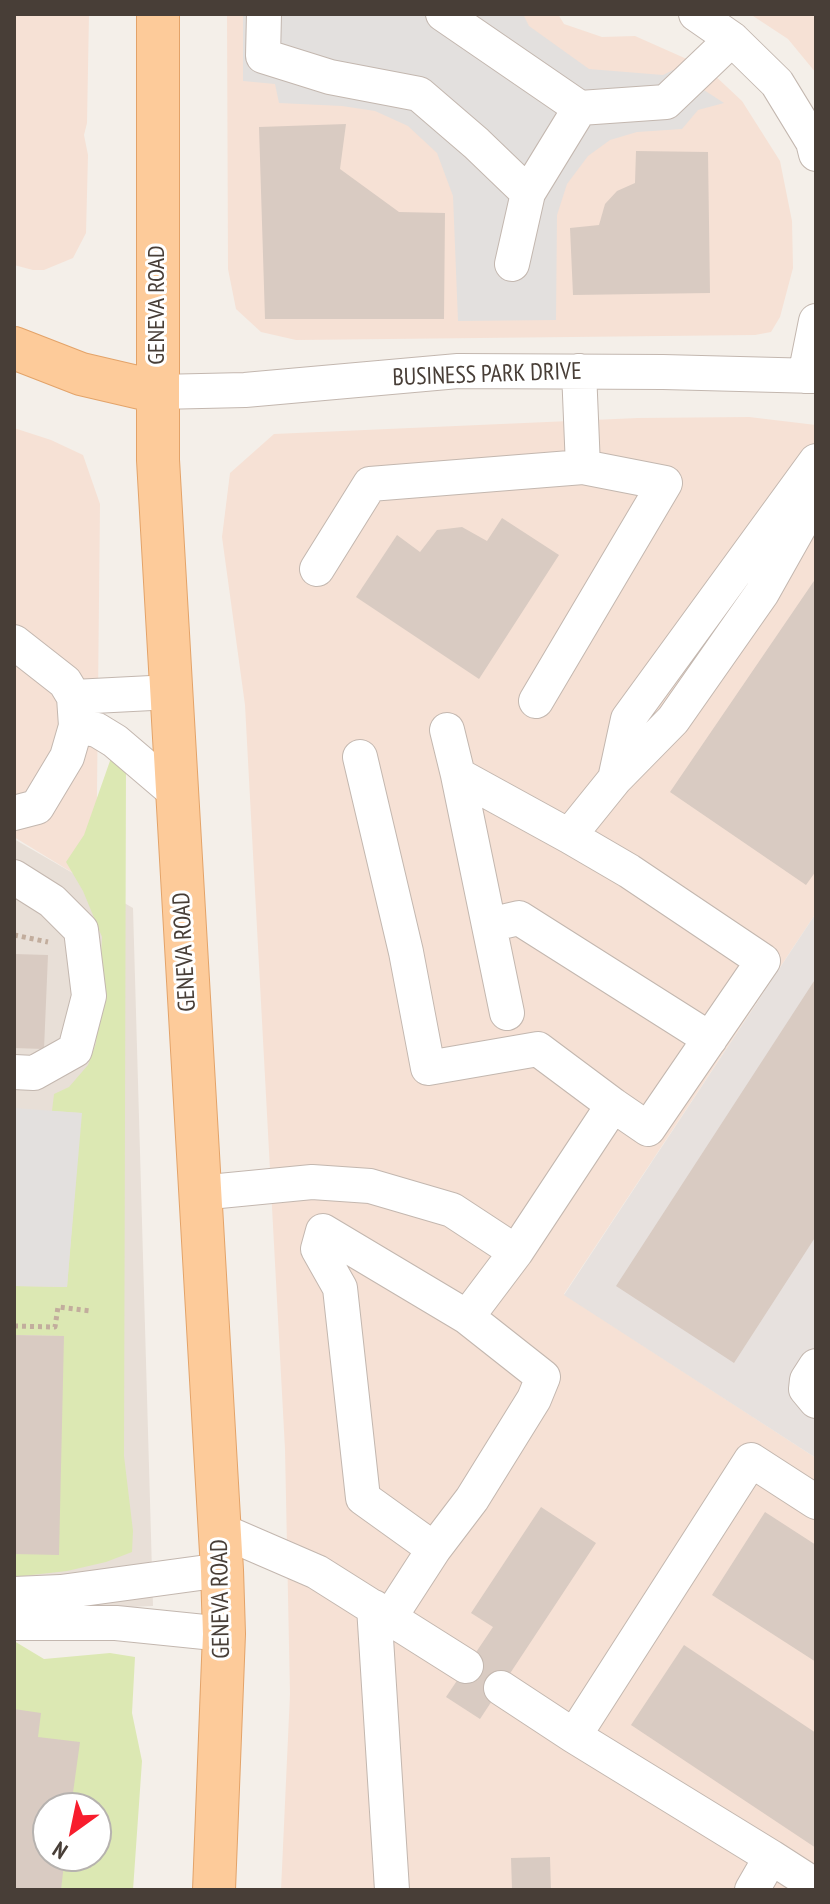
<!DOCTYPE html>
<html>
<head>
<meta charset="utf-8">
<style>
	body { margin:0 }
	#map { position:relative; width:830px; height:1904px; overflow:hidden; background:#f4efe9; font-family:"PT Sans Narrow",sans-serif }
	canvas { display:block }
	.frame { position:absolute; inset:0; border:16px solid #483e37; pointer-events:none }
	.north { position:absolute; left:32px; top:1792px; width:80px; height:80px; box-sizing:border-box; background:#fff; border:2px solid #b6b2af; border-radius:50%; rotate:213deg; font-size:22px; font-weight:700; line-height:32px; text-align:center; color:#483e37 }
	.north::after { content:''; display:block; margin:auto; width:28px; height:36px; background:#f81d2d; clip-path:polygon(50% 0,100% 100%,50% 72%,0 100%) }
</style>
</head>
<body>
<div id="map">
<canvas width="830" height="1904"></canvas>
<div class="frame"></div>
<div class="north">N</div>
</div>
<script>
const ctx = document.querySelector('canvas').getContext('2d');
ctx.lineJoin = 'round';
function paint(path, color) { ctx.fillStyle = color; ctx.fill(path, 'evenodd'); }
const shape = rows => new Path2D(rows.map(r => 'M' + r).join(''));
function trace(path, color, width, dash) { ctx.strokeStyle = color; ctx.lineWidth = width; ctx.lineCap = dash ? 'butt' : 'round'; ctx.setLineDash(dash || []); ctx.stroke(path); }
function label(font, color, halo, rows, align = 'center') {
  ctx.font = font + ' "PT Sans Narrow",sans-serif'; ctx.lineWidth = 6; ctx.setLineDash([]); ctx.textBaseline = 'middle'; ctx.strokeStyle = halo; ctx.fillStyle = color; for (const [text, x, y, turn = 0] of rows) {
    ctx.save(); ctx.translate(x, y); ctx.rotate((+turn || 0) * Math.PI / 180); ctx.textAlign = isNaN(turn) ? turn : align; if (halo) ctx.strokeText(text, 0, 0); ctx.fillText(text, 0, 0); ctx.restore();
  }
}
const residential = shape([
	[14,839,133,908,153,1606,14,1612]
]);
const commercial = shape([
	[14,14,89,14,87,123,84,135,88,155,86,233,73,258,44,270,33,270,14,265],
	[227,14,558,14,564,24,602,37,635,36,689,60,711,72,742,101,780,161,792,221,793,268,780,317,771,332,755,335,296,340,261,332,236,309,228,269],
	[750,14,816,14,816,73,788,39],
	[749,417,816,425,816,913,564,1294,816,1458,816,1890,281,1890,290,1694,285,1449,245,705,222,537,230,473,274,434,638,418],
	[14,428,51,440,83,455,100,504,96,887,14,837]
]);
const industrial = shape([
	[816,913,816,1458,564,1295]
]);
const green = shape([
	[111,758,126,766,124,1456,133,1531,132,1552,106,1562,67,1571,14,1577,14,1554,63,1336,14,1335,14,1286,67,1287,81,1113,52,1111,54,1094,69,1087,88,1065,96,1043,102,937,83,891,66,862,84,835],
	[14,1641,44,1659,110,1653,135,1657,132,1713,142,1761,133,1890,14,1890],
	[48,1808,96,1808,96,1856,48,1856]
]);
const parking = shape([
	[243,14,523,14,529,26,589,69,663,75,673,70,724,103,698,110,682,129,637,132,610,140,588,156,567,184,557,215,556,320,458,321,453,196,437,153,408,126,375,111,342,106,279,103,275,84,243,81],
	[14,1108,82,1113,67,1287,14,1286]
]);
const building = shape([
	[346,124,340,169,399,212,445,213,444,319,265,319,259,127],
	[636,151,708,152,710,293,573,295,570,228,599,225,605,204,617,191,635,183],
	[502,518,559,555,479,679,356,597,397,535,420,552,437,530,462,527,487,541],
	[816,578,816,871,806,885,670,792],
	[14,954,48,955,44,1049,14,1048],
	[816,978,816,1236,734,1363,616,1286],
	[14,1335,64,1336,59,1555,14,1554],
	[541,1507,596,1543,480,1719,446,1697,493,1627,471,1613],
	[765,1512,816,1545,816,1662,712,1595],
	[684,1645,816,1733,816,1848,631,1725],
	[14,1709,41,1713,38,1737,80,1742,72,1800,100,1804,98,1816,96,1808,48,1808,48,1856,93,1856,91,1868,64,1864,61,1890,14,1890],
	[550,1857,551,1890,512,1890,511,1858]
]);
const path = shape([
	[14,935,48,942],
	[14,1326,55,1327,58,1307,90,1311]
]);
const minor = shape([
	[264,14,263,56,330,77,419,94,476,143,528,193],
	[443,14,580,108],
	[696,14,732,39,777,83,813,142,816,154],
	[512,264,528,193,580,108,666,102,732,39],
	[805,376,816,321],
	[158,392,245,390,458,371,663,372,816,376],
	[317,569,370,484,583,467],
	[14,642,65,682,74,697,76,726,67,757,37,807,14,813],
	[74,697,171,692],
	[536,701,665,483,583,467,579,371],
	[76,726,97,730,115,741,176,793],
	[447,730,458,775,569,836],
	[360,757,406,952,428,1068,538,1049,613,1105],
	[458,775,507,1013],
	[615,779,628,719,816,461],
	[14,877,52,901,81,930,89,996,75,1050,34,1073,14,1072],
	[489,925,519,918,710,1039],
	[199,1193,312,1182,370,1186,452,1210,516,1252,467,1317,323,1231,318,1249,340,1288,363,1498,434,1549,472,1499,534,1399,543,1377,467,1317],
	[516,1252,613,1105,648,1129,763,961,629,871,569,836,615,779,673,720,762,593,816,497],
	[816,1366,807,1380,806,1389,816,1401],
	[220,1530,317,1572,466,1666],
	[14,1594,61,1592,222,1570],
	[374,1607,392,1890],
	[390,1617,434,1549],
	[14,1623,116,1623,224,1634],
	[501,1688,574,1736,751,1460,816,1502],
	[574,1736,771,1857],
	[752,1890,771,1857,816,1886]
]);
const major = shape([
	[158,14,158,460,222,1570,224,1634,214,1890],
	[14,348,81,374,158,392]
]);
const streetNames = [
	["GENEVA ROAD",157,305,-90],
	["BUSINESS PARK DRIVE",487,375,-2],
	["GENEVA ROAD",185,952,-93],
	["GENEVA ROAD",221,1599,-91]
];
paint(residential, '#e8dfd7');
paint(commercial, '#f6e1d5');
paint(industrial, '#e7e1de');
paint(green, '#dce8b3');
paint(parking, '#e3e0de');
paint(building, '#d9cbc2');
trace(minor, '#c3b7af', 36);
trace(major, '#e3a369', 44);
trace(path, '#c2ad9d', 5, [4, 4]);
trace(minor, '#fff', 34);
trace(major, '#fdcb9a', 42);
label('24px', '#483e37', '#fff', streetNames);
</script>
</body>
</html>
